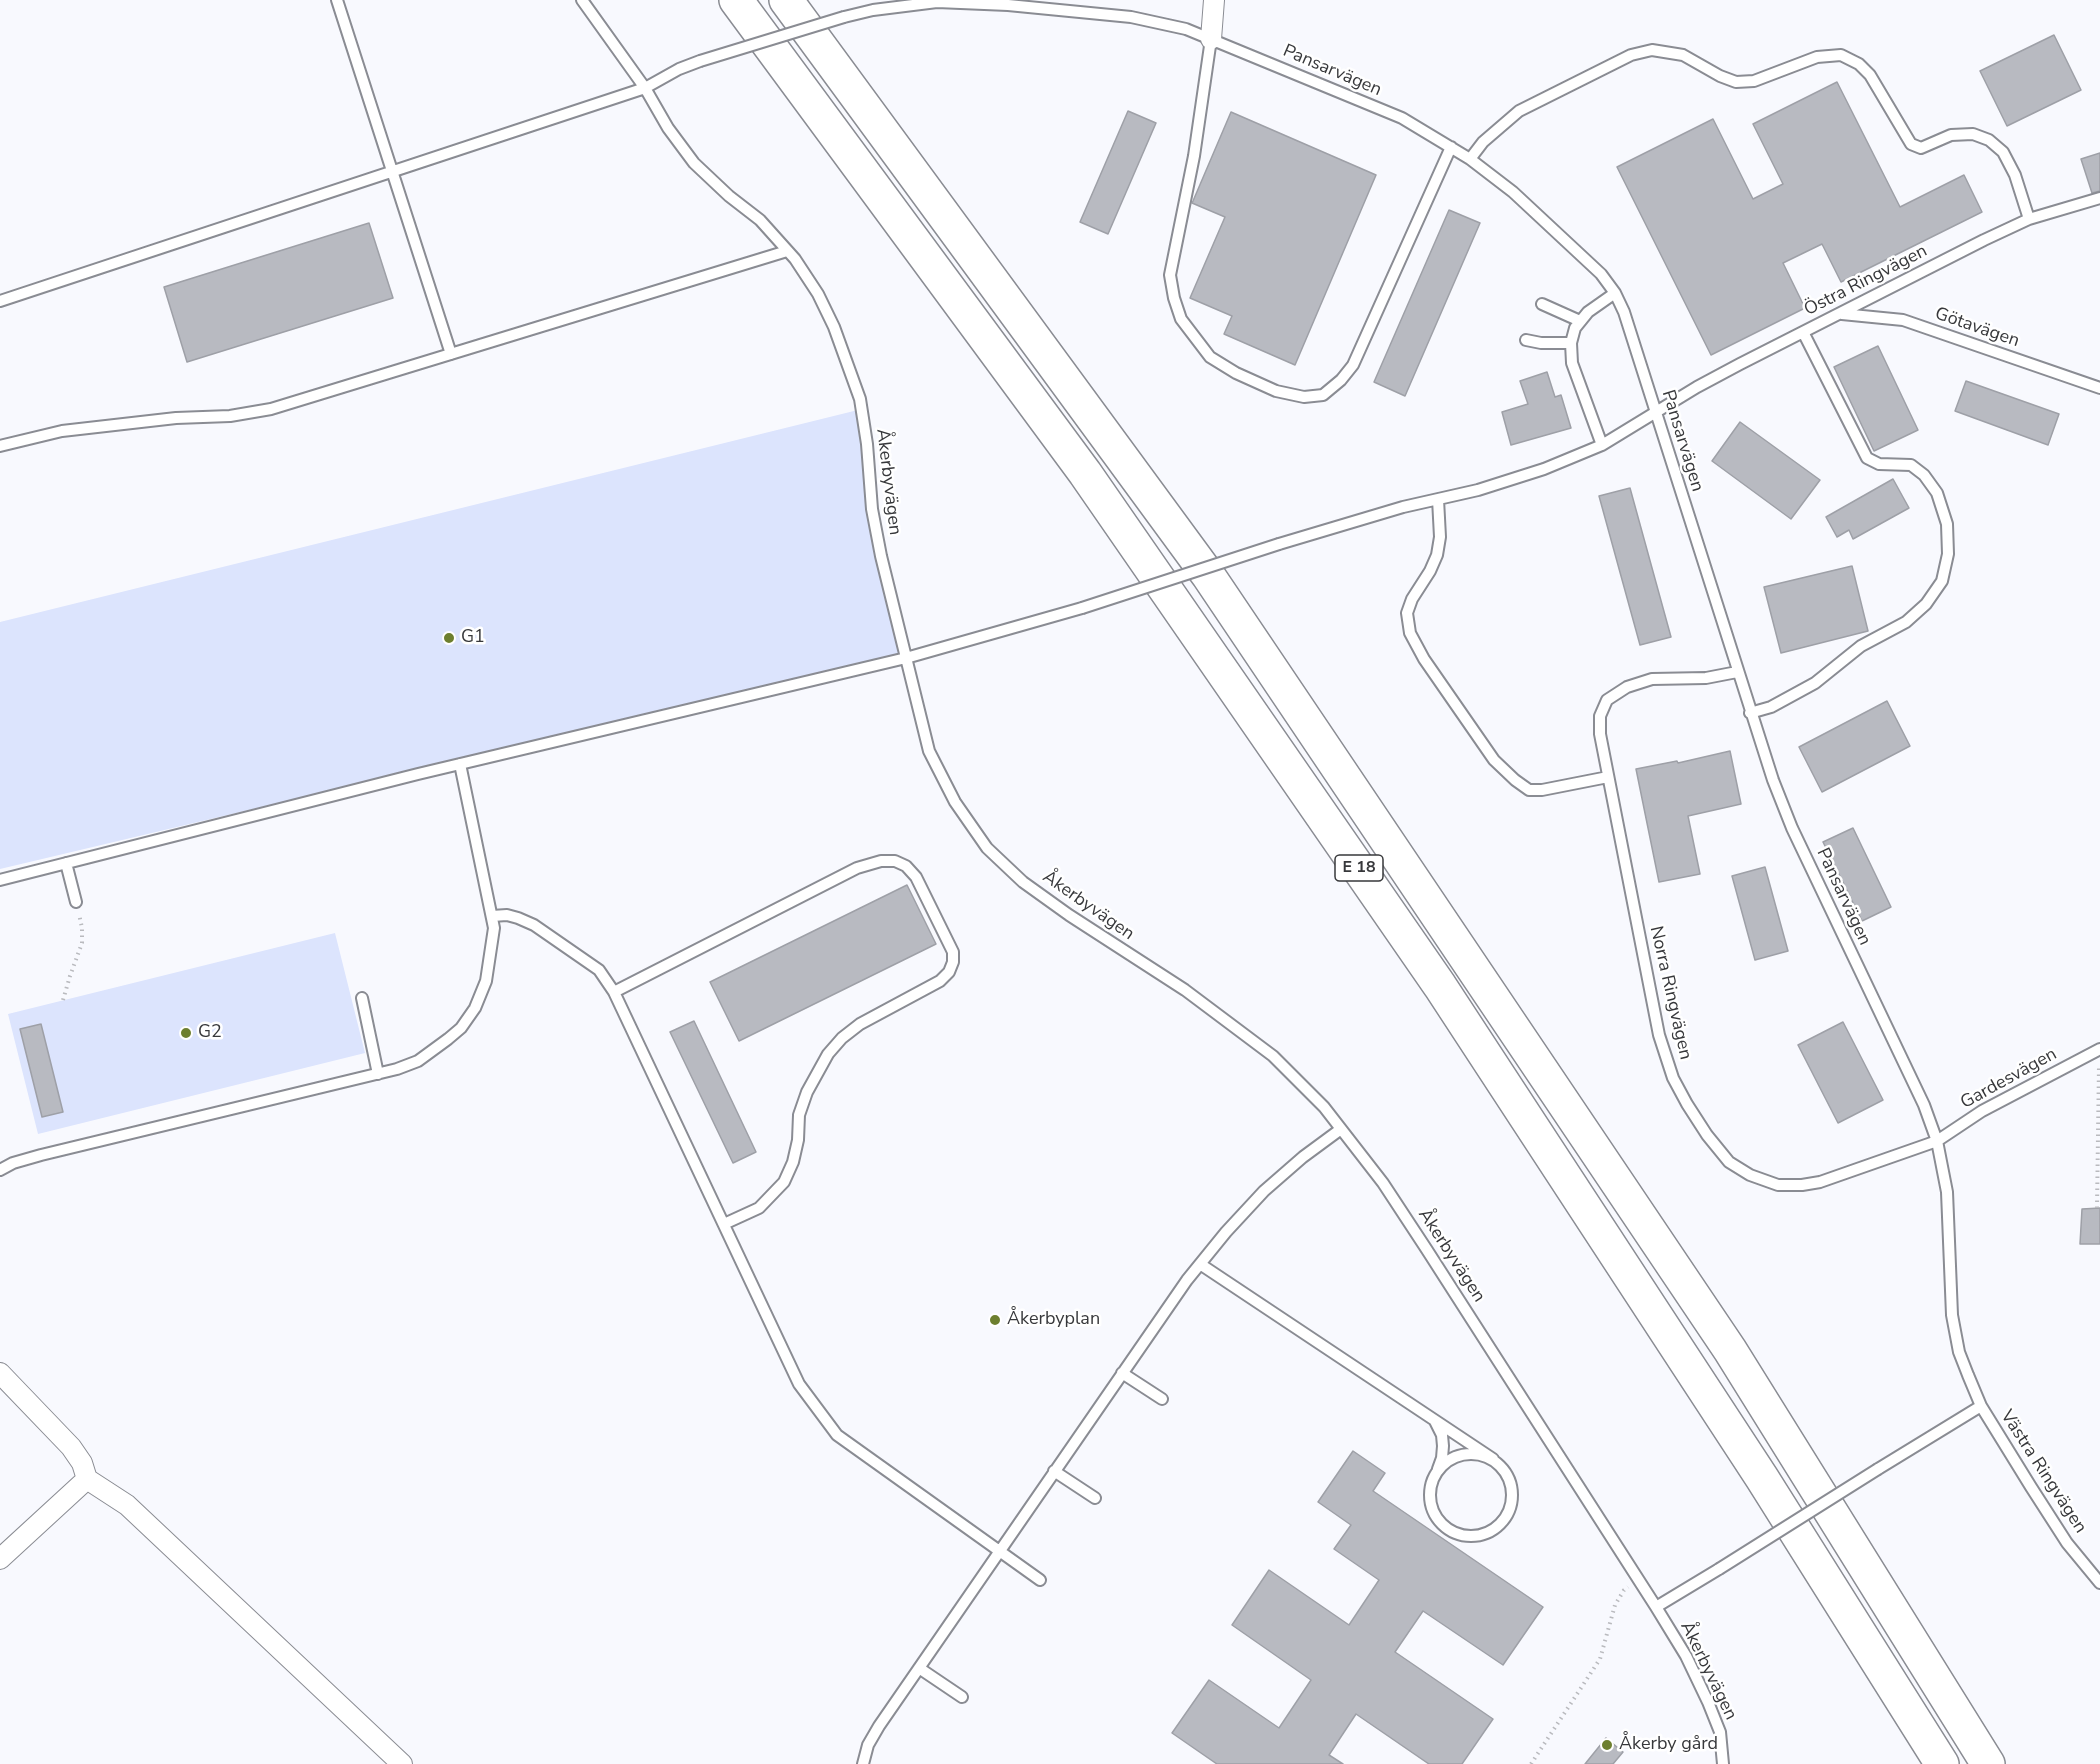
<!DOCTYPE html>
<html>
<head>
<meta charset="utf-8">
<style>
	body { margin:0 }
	canvas { display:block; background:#f8f9fe }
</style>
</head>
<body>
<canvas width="2100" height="1764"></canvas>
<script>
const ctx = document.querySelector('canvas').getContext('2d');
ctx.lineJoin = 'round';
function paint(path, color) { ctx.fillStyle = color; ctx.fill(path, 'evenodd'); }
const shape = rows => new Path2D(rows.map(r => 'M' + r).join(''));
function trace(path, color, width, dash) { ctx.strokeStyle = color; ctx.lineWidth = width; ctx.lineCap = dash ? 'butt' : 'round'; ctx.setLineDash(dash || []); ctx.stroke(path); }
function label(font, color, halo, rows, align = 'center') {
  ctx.font = font + ' "Nunito Sans",sans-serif'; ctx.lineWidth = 5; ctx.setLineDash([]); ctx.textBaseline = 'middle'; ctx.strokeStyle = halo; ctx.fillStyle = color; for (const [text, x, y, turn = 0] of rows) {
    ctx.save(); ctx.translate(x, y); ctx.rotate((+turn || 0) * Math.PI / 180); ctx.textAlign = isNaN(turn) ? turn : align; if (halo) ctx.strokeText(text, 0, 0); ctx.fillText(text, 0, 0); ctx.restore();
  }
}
const green = shape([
	[858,410,902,655,0,869,0,622],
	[335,933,365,1053,38,1134,8,1014]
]);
const building = shape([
	[2054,35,2081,90,2007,126,1980,71,2054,35],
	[1837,82,1900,207,1964,175,1982,212,1841,282,1822,244,1783,263,1805,308,1711,355,1617,167,1713,119,1753,199,1783,184,1753,124,1837,82],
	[1128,111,1156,123,1108,234,1080,222,1128,111],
	[1231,112,1376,175,1295,365,1224,334,1232,316,1190,298,1225,217,1192,203,1193,201,1231,112],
	[2100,153,2100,191,2092,193,2081,159,2100,153],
	[1449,210,1480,223,1405,396,1374,382,1449,210],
	[369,223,393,298,187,362,164,287,369,223],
	[1878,346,1918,430,1874,451,1834,367,1878,346],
	[1547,372,1555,397,1561,395,1571,428,1511,445,1502,412,1528,404,1520,381,1547,372],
	[1966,381,2059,414,2048,445,1955,411,1966,381],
	[1740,422,1820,480,1791,519,1712,461,1740,422],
	[1893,479,1909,508,1853,539,1849,530,1837,537,1826,517,1893,479],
	[1630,488,1671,637,1640,645,1599,496,1630,488],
	[1852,566,1868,631,1781,653,1764,587,1852,566],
	[1887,701,1910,746,1822,792,1799,747,1887,701],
	[1730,751,1741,804,1688,816,1700,874,1659,882,1636,769,1677,761,1678,763,1730,751],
	[1853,828,1891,907,1862,921,1823,842,1853,828],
	[1765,867,1788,951,1755,960,1732,876,1765,867],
	[907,885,936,944,739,1041,710,982,907,885],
	[694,1021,756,1152,733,1163,670,1032,694,1021],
	[1843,1022,1883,1100,1838,1123,1798,1045,1843,1022],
	[41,1024,63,1112,42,1117,20,1029,41,1024],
	[2100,1208,2100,1244,2080,1244,2082,1209,2100,1208],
	[1353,1451,1385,1473,1373,1491,1543,1607,1503,1665,1423,1611,1395,1652,1493,1719,1462,1764,1429,1764,1356,1714,1329,1755,1343,1764,1217,1764,1172,1733,1209,1680,1279,1728,1311,1680,1232,1625,1269,1570,1349,1625,1379,1580,1334,1549,1351,1525,1318,1502,1353,1451],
	[1606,1738,1623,1752,1613,1764,1585,1764,1606,1738]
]);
const path = shape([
	[63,1000,70,976,82,943,82,928,79,914],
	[2097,1208,2099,1065],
	[1531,1764,1600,1659,1615,1605,1624,1590,1628,1587]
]);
const service = shape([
	[337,0,451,354],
	[582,0,645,88,668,128,694,163,729,196,760,220,795,259,818,294,834,327,860,399,867,444,872,509,881,556,929,751,955,802,987,848,1023,882,1069,915,1185,990,1273,1056,1324,1107,1383,1183,1427,1250,1656,1607,1686,1656,1708,1702,1720,1732,1723,1764],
	[844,17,873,10,937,2,1008,5,1131,17,1186,29,1402,118,1470,159,1513,192,1601,274,1615,293,1624,312,1773,780,1792,828,1924,1105,1937,1141,1947,1192,1952,1315,1959,1352,1968,1375,1981,1406,2031,1487,2067,1543,2100,1583],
	[1211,39,1194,156,1170,275,1174,298,1181,319,1210,357,1236,373,1276,391,1304,397,1323,395,1341,380,1353,365,1451,147],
	[1470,159,1483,142,1519,111,1631,55,1652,50,1683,55,1720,76,1736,82,1754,81,1817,57,1841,55,1859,64,1870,75,1911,144,1921,148,1951,135,1973,134,1989,140,2003,152,2015,175,2029,219],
	[0,301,645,88,679,69,700,61],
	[1542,304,1580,321],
	[1842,314,1903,320,2100,388],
	[1526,340,1541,343,1571,343],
	[1602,445,1572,363,1571,343,1575,328,1588,312,1615,293],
	[0,446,62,431,176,418,230,416,271,409,787,251],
	[1438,499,1440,537,1437,555,1430,571,1412,599,1407,613,1410,633,1424,659,1494,760,1515,780,1529,790,1542,790,1608,777],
	[1279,544,1403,507,1478,490,1544,469,1602,445,1697,387,1740,364,1984,240,2029,219,2100,198],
	[1737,672,1706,678,1652,679,1627,687,1607,700,1600,716,1600,734,1659,1035,1673,1078,1687,1104,1707,1135,1729,1162,1750,1175,1778,1185,1802,1185,1820,1182,1937,1141,1982,1111,2100,1049],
	[1750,713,1771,707,1815,683,1861,646,1906,622,1926,604,1942,581,1948,554,1947,524,1937,493,1924,475,1911,465,1879,464,1867,458,1803,332],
	[66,863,76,902],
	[0,880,418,774,906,658,1082,608],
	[492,916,507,915,518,918,534,925,599,970,614,992,799,1384,837,1435,1040,1580],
	[614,992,857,868,881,861,895,861,906,866,916,877,953,952,953,962,949,972,940,981,860,1024,842,1038,828,1054,807,1092,799,1115,798,1140,793,1162,784,1182,759,1208,724,1224],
	[362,998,378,1074],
	[0,1170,13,1163,41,1155,397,1069,418,1061,448,1039,461,1028,475,1008,486,981,494,928,460,764],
	[1200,1264,1493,1459],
	[1122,1373,1162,1399],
	[1435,1421,1442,1435,1443,1446,1442,1458,1438,1469],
	'1430 1495a41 41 0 1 1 82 0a41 41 0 1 1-82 0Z',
	[1878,1469,1981,1406],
	[1054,1471,1095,1498],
	[1656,1607,1719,1569],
	[919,1668,962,1697],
	[863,1764,868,1745,879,1726,1187,1280,1226,1232,1264,1191,1303,1157,1341,1129]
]);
const minor = shape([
	[1211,39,1214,0],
	[0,1373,71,1447,82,1463,87,1479],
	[0,1559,87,1479,127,1505,402,1764]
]);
const motorway = shape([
	[736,0,1085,473,1440,986,1762,1478,1942,1764],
	[786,0,1208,575,1730,1350,1988,1764]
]);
const serviceBridge = shape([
	[700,61,844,17],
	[1082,608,1279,544],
	[1719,1569,1878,1469]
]);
const markers = [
	[449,638,6,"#6d7f2f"],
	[186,1033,6,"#6d7f2f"],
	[995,1320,6,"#6d7f2f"],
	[1607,1745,6,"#6d7f2f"]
];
const shields = [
	[1359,868,48]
];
const shieldNames = [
	["E 18",1359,868]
];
const streetNames = [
	["Pansarvägen",1332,71,23],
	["Östra Ringvägen",1866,281,-27],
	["Götavägen",1977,328,19],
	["Pansarvägen",1682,441,73],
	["Åkerbyvägen",888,482,83],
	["Pansarvägen",1843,897,65],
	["Åkerbyvägen",1088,906,35],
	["Norra Ringvägen",1670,993,77],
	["Gardesvägen",2009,1079,-29],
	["Åkerbyvägen",1451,1256,57],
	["Västra Ringvägen",2043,1472,57],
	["Åkerbyvägen",1708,1671,64]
];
const poiNames = [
	["G1",461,638],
	["G2",198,1033],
	["Åkerbyplan",1007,1320],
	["Åkerby gård",1619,1745]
];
paint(green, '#dce4fd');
paint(building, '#b8bac1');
trace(building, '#9ea0a7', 1.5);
trace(service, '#8a8c93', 14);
trace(minor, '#8a8c93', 22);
trace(motorway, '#8a8c93', 36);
trace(path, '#b9babe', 4, [1.5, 4.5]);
trace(service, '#fff', 10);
trace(minor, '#fff', 20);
trace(motorway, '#fff', 33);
trace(serviceBridge, '#8a8c93', 14, []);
trace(serviceBridge, '#fff', 10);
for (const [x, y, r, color] of markers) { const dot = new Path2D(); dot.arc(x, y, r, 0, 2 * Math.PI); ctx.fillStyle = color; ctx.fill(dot); trace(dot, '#fff', 2); }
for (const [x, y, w] of shields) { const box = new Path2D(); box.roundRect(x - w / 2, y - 13, w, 26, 4.5); ctx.fillStyle = '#fff'; ctx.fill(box); trace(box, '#37383b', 1.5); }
label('bold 16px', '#37383b', null, shieldNames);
label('18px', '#37383b', '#fff', streetNames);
label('18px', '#37383b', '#fff', poiNames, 'left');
</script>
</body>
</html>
